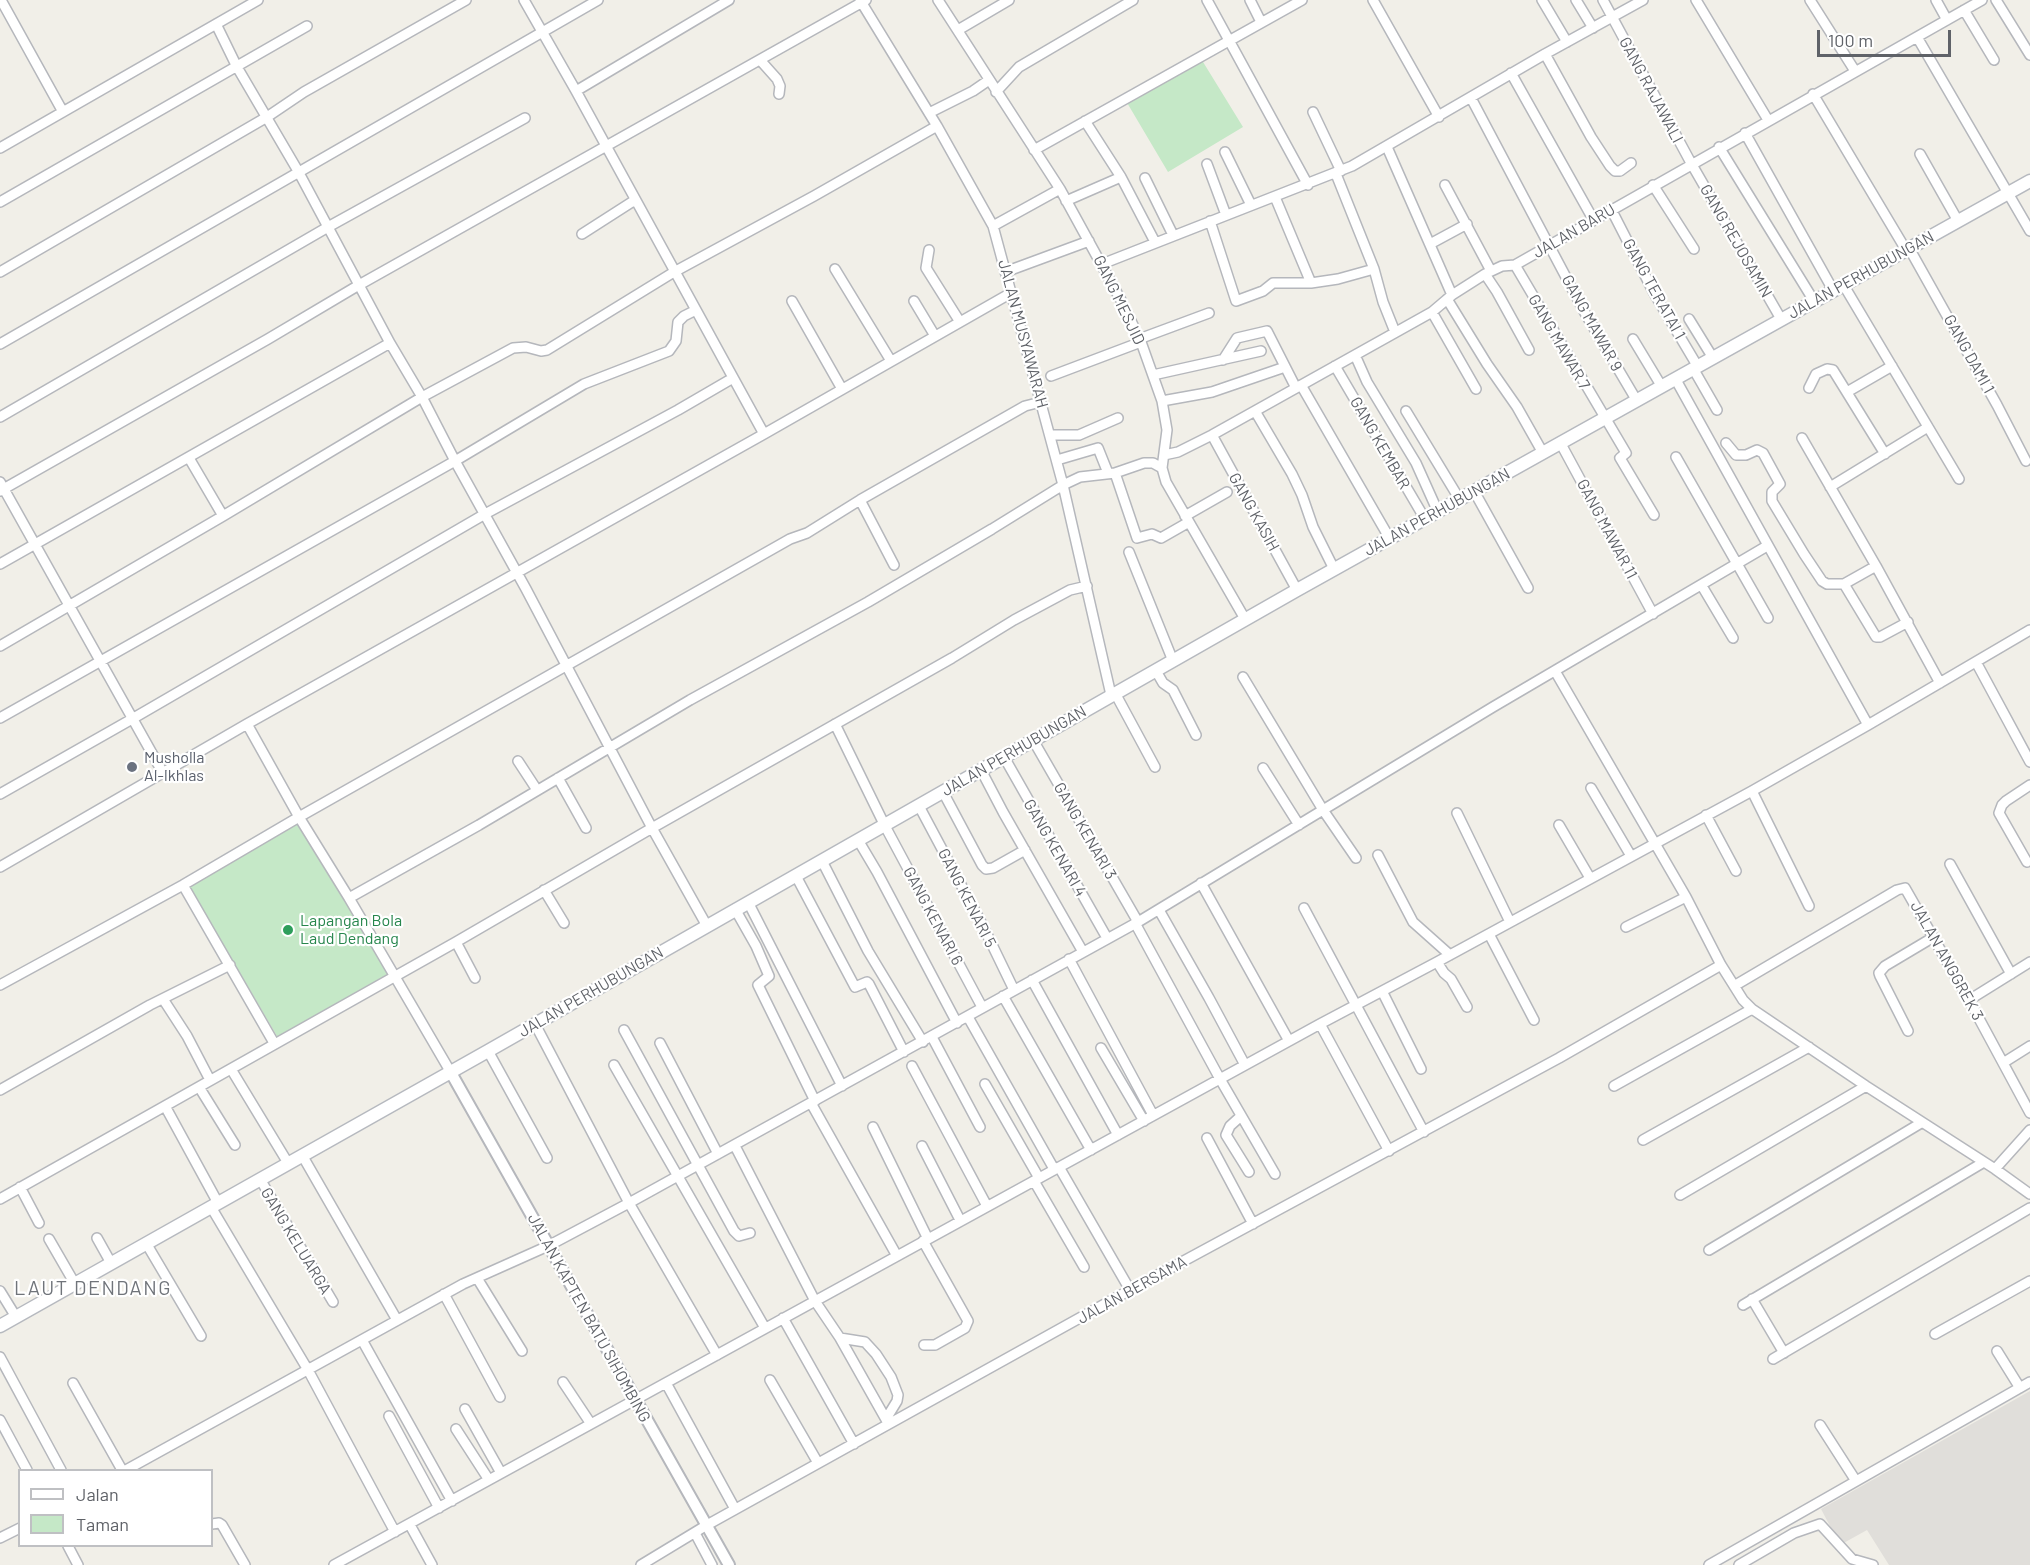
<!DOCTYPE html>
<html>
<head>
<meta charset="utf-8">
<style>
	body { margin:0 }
	#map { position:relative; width:2030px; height:1565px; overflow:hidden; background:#f1efe8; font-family:Barlow,sans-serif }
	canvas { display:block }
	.legend { position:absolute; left:18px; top:1469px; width:195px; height:78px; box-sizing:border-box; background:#fff; border:2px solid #bfc0c3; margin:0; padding:8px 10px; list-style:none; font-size:18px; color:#5f6268 }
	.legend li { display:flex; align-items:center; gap:12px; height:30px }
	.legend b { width:30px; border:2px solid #bfc0c3 }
	.scale { position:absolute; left:1817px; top:30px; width:134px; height:27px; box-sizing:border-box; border:3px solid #5f6268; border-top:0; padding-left:8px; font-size:18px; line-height:21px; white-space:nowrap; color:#5f6268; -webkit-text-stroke:4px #fff; paint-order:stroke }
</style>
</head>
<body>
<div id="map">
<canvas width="2030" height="1565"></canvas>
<ul class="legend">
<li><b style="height:8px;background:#fff"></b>Jalan</li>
<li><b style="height:16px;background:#c5e8c7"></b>Taman</li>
</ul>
<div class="scale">100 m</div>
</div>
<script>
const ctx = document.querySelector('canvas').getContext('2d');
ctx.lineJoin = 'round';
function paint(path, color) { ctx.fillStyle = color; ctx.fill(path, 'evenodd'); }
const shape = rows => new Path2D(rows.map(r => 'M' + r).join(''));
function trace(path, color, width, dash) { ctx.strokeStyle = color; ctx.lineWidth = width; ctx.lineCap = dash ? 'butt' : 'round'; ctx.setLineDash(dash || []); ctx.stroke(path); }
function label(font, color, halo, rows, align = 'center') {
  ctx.font = font + ' Barlow,sans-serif'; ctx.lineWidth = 4.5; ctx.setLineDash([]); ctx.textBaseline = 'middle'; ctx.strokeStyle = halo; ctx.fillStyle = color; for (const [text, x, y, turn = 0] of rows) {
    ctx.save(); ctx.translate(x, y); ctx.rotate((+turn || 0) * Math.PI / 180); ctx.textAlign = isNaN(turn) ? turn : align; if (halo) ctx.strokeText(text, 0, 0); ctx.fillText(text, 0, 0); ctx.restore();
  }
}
const industrial = shape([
	[2030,1391,2030,1565,1889,1565,1867,1530,1840,1545,1821,1509]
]);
const green = shape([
	[1200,57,1243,127,1168,172,1126,101],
	[298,822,388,974,278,1038,189,886]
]);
const minor = shape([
	[1,0,63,112],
	[524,0,576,91,764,434],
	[860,0,937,126,993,226,1063,485,1111,695],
	[938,0,1060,189,1123,304,1141,342,1162,401,1167,430,1162,468,1166,482,1245,619],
	[1207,0,1308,185],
	[1250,0,1261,22],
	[1373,0,1439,117],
	[1542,0,1567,42],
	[1576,0,1593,28],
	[1603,0,1691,163,1781,319],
	[1696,0,1768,120],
	[1810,0,1855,71],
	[1936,0,1947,20],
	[1996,0,2030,55],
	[1964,10,1994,60],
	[216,24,237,67,298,171,390,343,422,397,455,461,526,589,652,828,707,926],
	[958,30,1009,0],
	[1917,37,2030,231],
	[1545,54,1591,137,1610,166,1615,171,1620,171,1631,163],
	[760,60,777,79,780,86,779,94],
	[1511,73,1593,219],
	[576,91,729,0],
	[996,92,1019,67,1133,0],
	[1813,94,1906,250],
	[1471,98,1585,313,1637,401],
	[1313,112,1341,171],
	[929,113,973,91,989,80],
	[1085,121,1121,177,1155,242],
	[1745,133,1833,290],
	[1387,147,1452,295],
	[1719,147,1814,301],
	[0,148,258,0],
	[1034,150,1302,0],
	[1225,152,1251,205],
	[1920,154,1958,221],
	[1207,164,1226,215],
	[1336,174,1374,269,1383,302,1395,332],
	[1145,178,1173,235],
	[1445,185,1491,271],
	[1653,185,1694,249],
	[1275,197,1311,283],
	[1066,201,1121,177],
	[0,202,307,26],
	[1611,209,1654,293,1698,367],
	[1210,221,1236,301,1263,291,1273,283,1311,283,1338,279,1374,269],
	[993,226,1060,189],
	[582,234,635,200],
	[1430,244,1467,224],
	[1909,248,1997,405,2026,461],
	[929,250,926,268,960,322],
	[1102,264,1352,166,1545,54,1643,0],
	[1515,265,1626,453,1620,458,1654,515],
	[835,269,891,361],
	[0,272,267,117,304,92,466,0],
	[1005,272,1089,241],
	[1485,274,1497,292,1529,350],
	[1843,284,1959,479],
	[1447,299,1487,364,1517,407,1543,453],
	[792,301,842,389],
	[914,301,935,336],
	[1432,312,1476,389],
	[1689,319,1713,358],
	[1139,339,1209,313],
	[1633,339,1662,387],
	[0,344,598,0],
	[1355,355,1367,382,1416,463,1438,512],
	[1223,360,1237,338,1267,331,1296,388],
	[1335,366,1425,519],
	[1694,370,1717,410],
	[1153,375,1261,351],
	[1051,376,1141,342],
	[1676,380,1868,725],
	[1301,385,1390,539],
	[1809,388,1816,374,1827,369,1833,370,1885,454],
	[1847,392,1892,366],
	[1162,401,1212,392,1285,367],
	[1255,411,1292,474,1302,495,1313,527,1334,569],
	[1406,411,1460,500],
	[0,417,328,227,525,118],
	[1051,435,1079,435,1118,418],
	[1212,435,1297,590],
	[1726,443,1736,455,1746,455,1757,450,1763,453,1780,484,1772,492,1772,501,1804,554,1822,581,1827,584,1844,584,1876,566,1802,438],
	[1561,444,1653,614],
	[1164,455,1178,452,1212,435,1432,312,1452,295,1485,274,1502,266,1515,265,1982,0],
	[1676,457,1768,618],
	[189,458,223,516],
	[1057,460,1098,448,1108,473],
	[1115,473,1137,538,1152,534,1161,538,1189,522],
	[0,482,163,773],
	[1830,487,1928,427],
	[0,491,268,339,359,285,866,0],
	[1474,491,1528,588],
	[860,500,894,565],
	[1185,516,1227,492],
	[1129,552,1173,661],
	[0,564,390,343],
	[1876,566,1940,683],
	[1844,584,1876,637,1880,637,1908,622],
	[1702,586,1733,638],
	[0,646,223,516,422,397,513,348,526,347,541,351,547,350,674,272,814,196,937,126],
	[1976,662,2030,762],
	[1156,671,1163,683,1173,690,1196,735],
	[1555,671,1686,897,1721,965,1743,1000,1752,1009,1866,1086,1995,1169,2030,1194],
	[1243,677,1323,810,1356,858],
	[1115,693,1155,767],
	[0,718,455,461,584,384,669,351,676,341,678,322,684,316,696,310],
	[247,724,299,817,790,539,807,533,860,500,1025,406,1041,402],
	[835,724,885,826,982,1007],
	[1033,740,1138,922],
	[1004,757,1107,938],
	[518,761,537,790],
	[1263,768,1299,825],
	[981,770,1003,812,1083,952],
	[558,778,586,828],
	[1591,788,1631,856],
	[1752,791,1809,906],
	[943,792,982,865,986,869,993,868,1025,850],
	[0,794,132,719,485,514,678,410,733,378],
	[919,806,983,926,1014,990],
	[1457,813,1510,922],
	[1706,815,1736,871],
	[1559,825,1590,878],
	[858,840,877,872,957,1023],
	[1378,855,1413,922,1450,955],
	[822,861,868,951,923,1042],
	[2027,862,1999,813,2002,805,2006,801,2030,785],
	[1950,864,2011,974],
	[0,867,247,724,764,434,1011,293],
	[796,876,855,987,867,982,869,984,904,1052],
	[1201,883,1289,1041],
	[183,885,274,1043],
	[544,890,564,923],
	[349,898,479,825,690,700,868,602,992,529,1063,485,1080,477,1115,473,1144,463,1153,463,1162,468],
	[748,902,842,1086],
	[1304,908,1424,1132],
	[735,909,756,946,769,976,758,985,815,1101],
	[1159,910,1209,998,1245,1065],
	[1135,923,1220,1079,1275,1174],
	[1626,927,1686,897],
	[1489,934,1534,1020],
	[456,942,475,978],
	[1069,959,1153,1115],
	[1437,962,1444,973,1451,979,1467,1007],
	[1032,980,1118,1135],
	[0,985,183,885,299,817,349,898,450,1071],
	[1734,986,1897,890,1905,888,1969,1000,2030,1113],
	[1382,991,1421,1069],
	[1003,996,1091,1150],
	[163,999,187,1036,210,1080],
	[1969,1000,2030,962],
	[968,1017,1054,1169],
	[535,1024,629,1203,717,1355],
	[1320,1024,1389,1151],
	[624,1030,734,1231,739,1236,750,1233],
	[1908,1031,1880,976,1879,973,1885,966,1932,938],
	[932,1037,980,1127],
	[660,1043,718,1154],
	[1101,1048,1144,1121],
	[488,1051,547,1158],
	[2003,1063,2030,1046],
	[614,1065,765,1328],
	[912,1066,987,1206],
	[231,1069,288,1163],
	[985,1084,1039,1178],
	[1614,1086,1752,1009],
	[199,1087,235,1145],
	[0,1090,150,1005,230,965],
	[811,1103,897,1256],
	[165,1106,218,1203],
	[1241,1116,1230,1126,1226,1135,1249,1172],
	[873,1127,928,1239],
	[1207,1138,1253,1224],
	[1643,1140,1809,1047],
	[735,1146,815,1301,840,1338,865,1342,876,1354,891,1377,898,1395,897,1401,886,1419],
	[922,1146,960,1220],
	[302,1155,397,1320],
	[1059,1167,1130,1290],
	[1995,1169,2030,1130],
	[260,1179,333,1302],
	[1034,1181,1084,1267],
	[20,1187,39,1223],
	[1680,1195,1866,1086],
	[0,1199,456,942,652,828,952,658,1014,620,1070,590,1087,586],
	[211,1207,308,1370,395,1532],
	[97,1238,111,1263],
	[49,1239,75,1284],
	[923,1241,968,1321,965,1328,935,1345,924,1345],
	[146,1243,201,1336],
	[1709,1250,1921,1123],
	[477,1278,522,1351],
	[0,1291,16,1317],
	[444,1294,500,1397],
	[1752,1299,1784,1353],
	[1743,1305,1984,1162],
	[783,1318,854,1444],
	[1935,1334,2030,1281],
	[840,1338,888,1423],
	[362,1340,452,1501],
	[1997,1351,2020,1388],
	[0,1357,61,1470],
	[1773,1359,2030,1208],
	[770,1380,818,1463],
	[563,1382,591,1424],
	[73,1383,122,1470],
	[666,1383,735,1509],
	[465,1409,501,1473],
	[389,1416,439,1508],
	[0,1420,27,1470],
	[1820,1425,1856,1481],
	[456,1429,489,1480],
	[126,1470,463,1284,548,1246,629,1203,1138,922,1493,707,1767,546],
	[212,1524,219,1523,222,1525,245,1565],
	[410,1525,432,1565],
	[695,1533,712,1565],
	[0,1538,20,1528],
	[68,1546,78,1565],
	[334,1565,1320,1024,1437,962,1752,791,1868,725,2030,630],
	[641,1565,707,1525,1130,1290,1559,1058,1721,965],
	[1709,1565,2030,1382],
	[1739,1565,1794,1533,1820,1524,1852,1559,1873,1565]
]);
const tertiary = shape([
	[450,1071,729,1565]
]);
const secondary = shape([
	[0,1326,488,1051,1297,590,2030,181]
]);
const markers = [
	[132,767,6,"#6b7280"],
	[288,930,6,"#2e9e5b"]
];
const streetNames = [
	["GANG RAJAWALI",1651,90,62],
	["JALAN BARU",1574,231,-30],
	["GANG REJOSAMIN",1736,241,60],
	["JALAN PERHUBUNGAN",1861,275,-29],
	["GANG TERATAI 1",1654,289,61],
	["GANG MESJID",1119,300,64],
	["GANG MAWAR 9",1592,323,61],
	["JALAN MUSYAWARAH",1023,334,75],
	["GANG MAWAR 7",1559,342,60],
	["GANG DAMI 1",1969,354,61],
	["GANG KEMBAR",1380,443,60],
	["GANG KASIH",1254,512,61],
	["JALAN PERHUBUNGAN",1437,512,-29],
	["GANG MAWAR 11",1607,529,62],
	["JALAN PERHUBUNGAN",1014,751,-30],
	["GANG KENARI 3",1085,831,60],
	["GANG KENARI 4",1055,848,60],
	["GANG KENARI 5",967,898,63],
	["GANG KENARI 6",933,916,62],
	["JALAN ANGGREK 3",1947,961,61],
	["JALAN PERHUBUNGAN",591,992,-30],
	["GANG KELUARGA",296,1241,59],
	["JALAN BERSAMA",1132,1290,-29],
	["JALAN KAPTEN BATU SIHOMBING",589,1318,61]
];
const worshipNames = [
	["Musholla",144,758],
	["Al-Ikhlas",144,776]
];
const leisureNames = [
	["Lapangan Bola",300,921],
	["Laud Dendang",300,939]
];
const quarterNames = [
	["LAUT DENDANG",93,1288]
];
paint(industrial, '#e0deda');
paint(green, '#c5e8c7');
trace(minor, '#b5b7bc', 12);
trace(tertiary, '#b5b7bc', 14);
trace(secondary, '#b6b9bf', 15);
trace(minor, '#fff', 9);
trace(tertiary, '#fff', 10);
trace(secondary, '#fff', 12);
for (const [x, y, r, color] of markers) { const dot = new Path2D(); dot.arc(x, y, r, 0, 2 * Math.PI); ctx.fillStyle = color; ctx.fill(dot); trace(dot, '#fff', 2); }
label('16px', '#5f6268', '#fff', streetNames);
label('16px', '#5b616d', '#fff', worshipNames, 'left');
label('16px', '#27864d', '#fff', leisureNames, 'left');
ctx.letterSpacing = '1.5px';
label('20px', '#70747a', '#fff', quarterNames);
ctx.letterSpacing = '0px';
</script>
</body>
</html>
